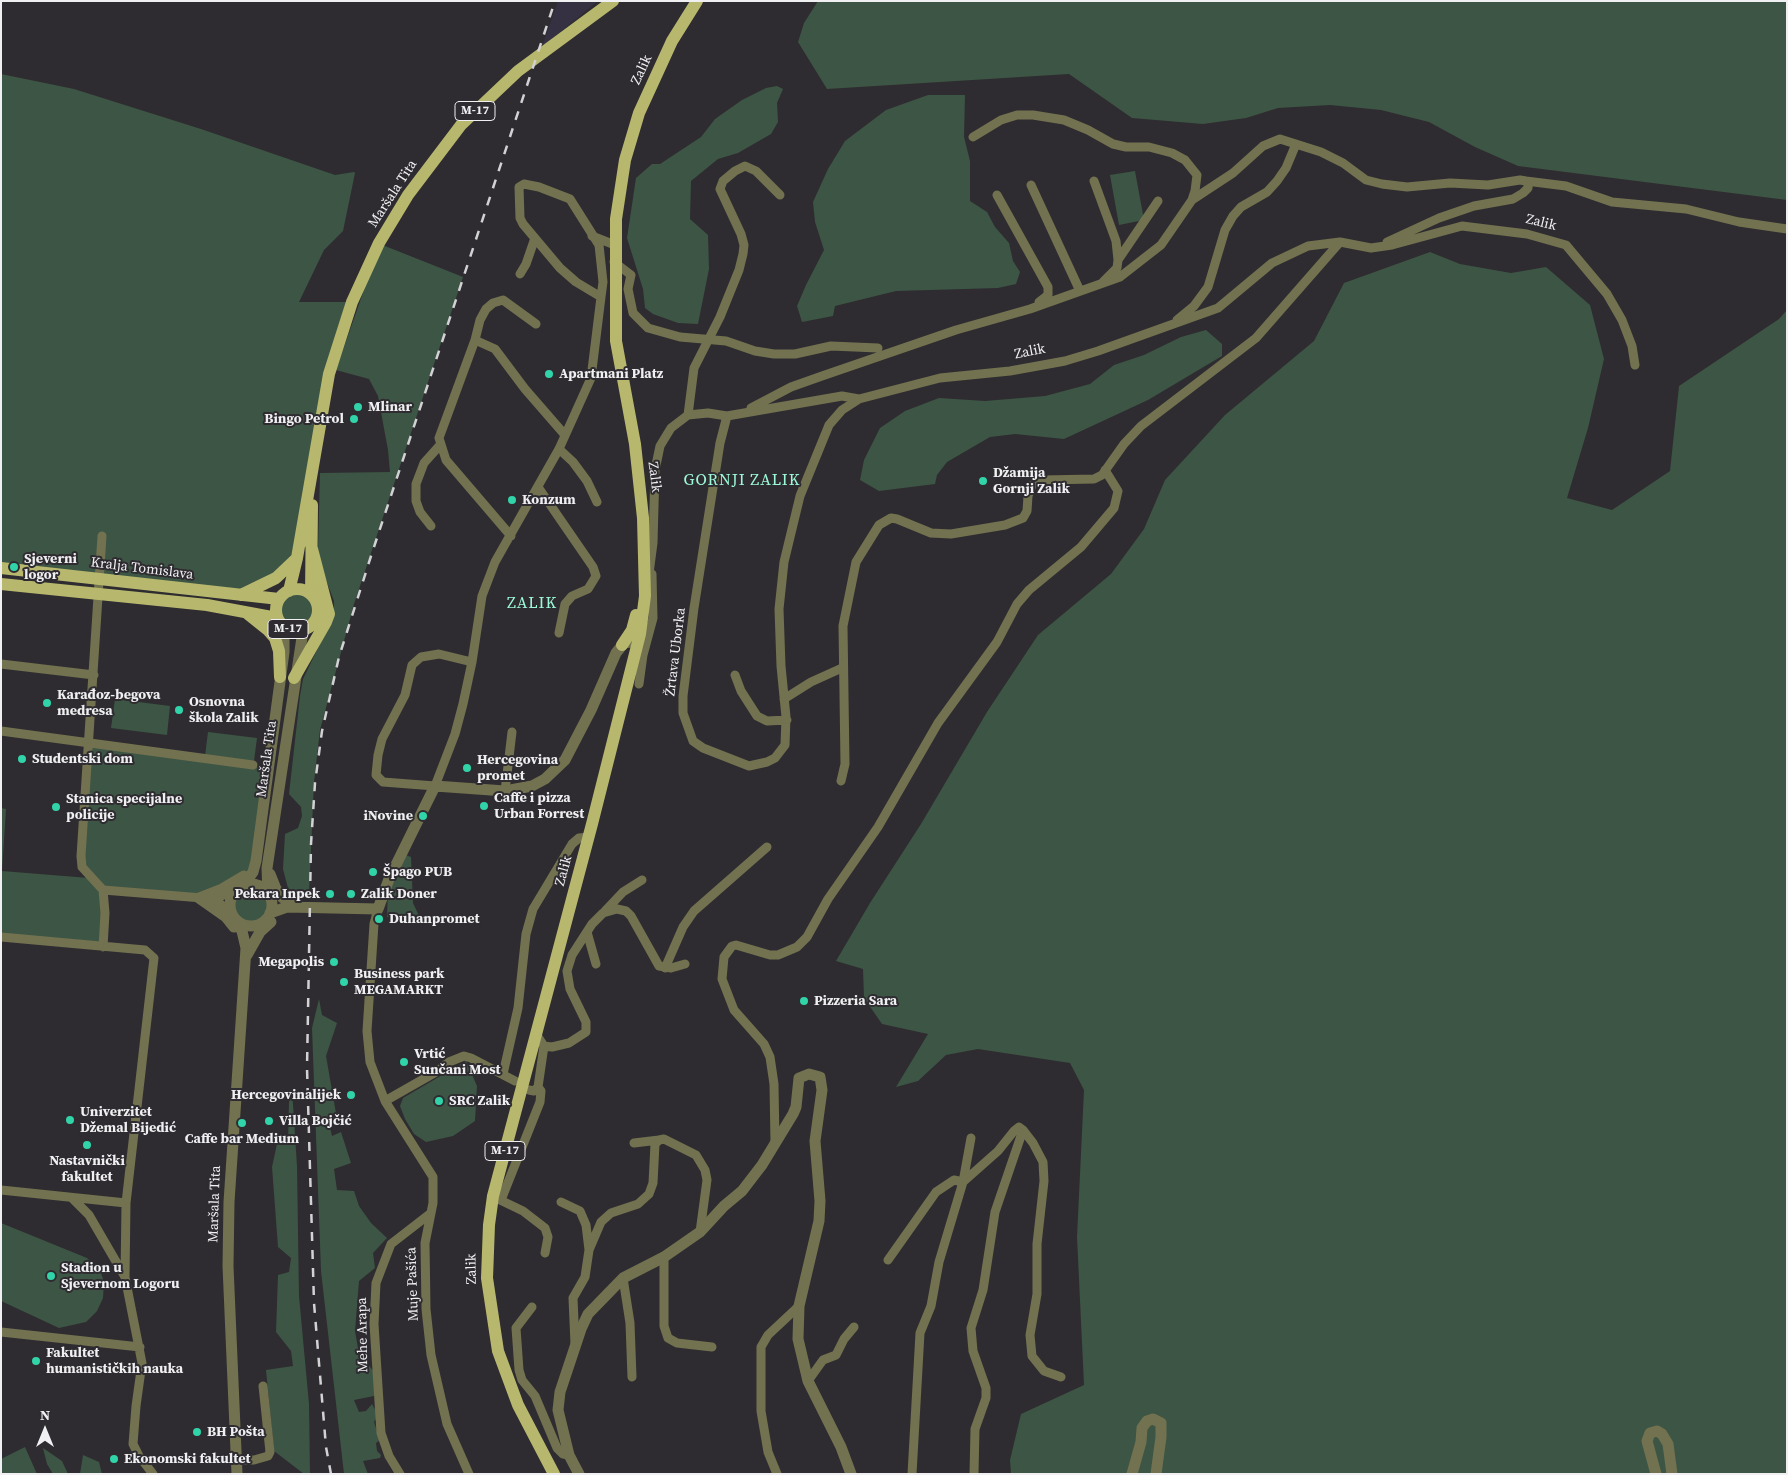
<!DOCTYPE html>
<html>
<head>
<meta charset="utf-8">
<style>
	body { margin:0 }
	#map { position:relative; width:1788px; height:1475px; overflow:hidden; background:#2e2c30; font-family:"Source Serif 4",serif }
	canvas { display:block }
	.frame { position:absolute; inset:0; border:2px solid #f0eff2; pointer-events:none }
	.north { position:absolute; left:20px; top:1405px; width:50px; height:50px; -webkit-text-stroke:4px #2e2c30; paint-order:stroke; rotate:0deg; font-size:14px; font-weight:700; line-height:20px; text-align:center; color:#f0eff2 }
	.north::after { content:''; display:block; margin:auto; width:18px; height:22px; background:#f0eff2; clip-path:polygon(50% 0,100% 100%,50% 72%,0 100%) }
</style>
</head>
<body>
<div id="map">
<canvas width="1788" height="1475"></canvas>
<div class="frame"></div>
<div class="north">N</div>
</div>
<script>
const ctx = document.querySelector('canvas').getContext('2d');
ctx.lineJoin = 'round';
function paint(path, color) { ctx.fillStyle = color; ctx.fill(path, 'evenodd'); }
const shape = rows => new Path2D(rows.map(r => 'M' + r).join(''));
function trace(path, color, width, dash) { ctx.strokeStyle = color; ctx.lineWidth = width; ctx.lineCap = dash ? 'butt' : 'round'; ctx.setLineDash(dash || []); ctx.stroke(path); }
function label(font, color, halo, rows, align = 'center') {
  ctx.font = font + ' "Source Serif 4",serif'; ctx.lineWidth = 4; ctx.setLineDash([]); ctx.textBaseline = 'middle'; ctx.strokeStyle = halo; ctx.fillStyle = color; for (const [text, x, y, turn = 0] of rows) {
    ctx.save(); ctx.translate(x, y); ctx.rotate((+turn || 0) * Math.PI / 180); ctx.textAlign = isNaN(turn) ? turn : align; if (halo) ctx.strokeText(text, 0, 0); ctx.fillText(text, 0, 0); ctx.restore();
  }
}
const commercial = shape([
	[558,1,598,1,542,47]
]);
const green = shape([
	[818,1,1787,1,1787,200,1518,166,1475,147,1429,122,1381,110,1330,105,1278,108,1246,118,1203,124,1132,118,1069,74,827,89,798,42,804,23],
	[1,74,74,89,201,129,335,175,354,172,355,173,343,231,324,250,299,302,352,302,343,329,297,558,252,590,1,568],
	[777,86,783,89,777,103,778,122,771,134,738,153,718,159,691,181,690,219,708,235,709,269,698,324,678,323,653,314,645,308,643,289,627,238,636,178,652,164,660,164,701,137,715,119,742,100,766,88],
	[928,95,965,95,964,137,970,161,970,201,987,212,995,227,1009,243,1013,261,1020,272,1016,284,998,288,896,291,835,306,833,316,802,322,797,306,806,285,824,250,815,222,813,202,828,169,845,141,886,110],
	[1135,171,1144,220,1119,225,1110,175],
	[380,244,463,277,354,604,320,730,314,782,309,893,289,892,283,869,285,834,298,828,302,816,301,807,289,794,300,696,303,679,334,615,334,601,320,564,318,549,320,473,390,472,388,450,378,396,369,379,336,370],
	[1430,252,1460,264,1511,273,1546,267,1590,305,1604,359,1588,428,1567,498,1612,510,1670,471,1679,386,1779,319,1787,310,1787,1474,1011,1474,1010,1460,1021,1414,1084,1385,1077,1237,1084,1090,1070,1063,978,1049,946,1055,918,1081,896,1087,928,1034,882,1024,864,998,863,969,836,961,870,903,921,824,987,712,1038,635,1111,574,1144,529,1165,480,1225,415,1314,341,1344,283],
	[1206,330,1222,344,1222,356,1148,400,1064,439,1015,434,990,437,947,462,937,475,935,484,879,491,860,480,864,460,880,428,905,411,939,398,985,401,1045,396,1090,384,1114,365,1144,355,1181,337],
	'277 610a20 20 0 1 1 40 0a20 20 0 1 1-40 0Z',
	[115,699,170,706,167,735,111,728],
	[208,732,257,738,254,761,205,756],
	[89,743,268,767,256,861,247,873,199,898,103,890,103,946,1,936,1,808,6,809,2,871,89,878,82,867],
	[403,854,411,857,413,903,420,918,387,917,388,887],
	'232 905a19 19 0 1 1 38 0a19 19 0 1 1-38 0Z',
	[319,999,322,1015,337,1023,326,1056,337,1119,329,1123,332,1136,341,1132,351,1163,334,1169,337,1190,354,1191,359,1206,371,1223,387,1238,373,1253,375,1268,359,1281,355,1331,359,1354,375,1373,374,1396,354,1400,359,1412,366,1411,372,1404,378,1415,374,1422,380,1440,376,1443,377,1451,381,1455,380,1458,363,1461,368,1474,344,1474,321,1271,312,1028],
	[466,1061,477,1086,475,1121,453,1136,426,1142,414,1134,405,1119,400,1106,403,1098],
	[292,1089,297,1166,299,1296,309,1404,310,1474,304,1474,274,1451,266,1370,293,1366,291,1351,276,1332,278,1275,289,1272,291,1258,278,1247,272,1167,277,1144,288,1145,289,1101],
	[1,1223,87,1258,100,1270,104,1282,103,1298,97,1311,86,1322,59,1328,1,1301],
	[25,1447,37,1474,1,1474,1,1459],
	[43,1448,62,1461,68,1474,53,1474,47,1464],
	[83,1455,99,1462,102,1474,80,1474]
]);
const minor = shape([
	[1094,181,1116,241,1118,260],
	[1526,181,1566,186,1612,202,1686,209,1739,222,1787,229],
	[1031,185,1080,291],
	[997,195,1048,287,1048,295,1039,302],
	[1192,200,1233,173,1263,146,1280,139,1321,152,1343,163,1366,180,1382,184,1407,187,1450,183,1488,185,1520,180,1526,181,1528,184,1528,188,1523,193,1513,199,1474,206,1439,218,1387,242],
	[592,236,615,245],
	[614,262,631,275,628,289,633,313,648,328,680,337,726,341,755,351,774,354,795,354,831,346,878,348],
	[520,274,526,264,535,238],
	[1103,282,1117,268,1118,260,1158,201],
	[1177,320,1194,306,1208,287,1225,230,1233,216,1241,207,1267,192,1277,181,1286,168,1296,144],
	[475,340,480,320,486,309,493,303,503,300,536,324],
	[751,408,791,387,822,376,956,330,1030,309,1120,277,1161,245,1192,200,1195,191,1197,175,1185,160,1172,153,1149,147,1126,147,1113,144,1088,130,1064,120,1033,115,1017,115,1001,120,973,137],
	[688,415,694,368,720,317,739,270,743,254,744,245,741,234,720,189,723,181,735,171,745,166,756,171,780,195],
	[727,416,720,443,694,608,683,696,683,713,693,741,703,748,749,766,767,762,775,758,785,745,786,717,781,666,779,609,784,562,800,496,829,425,842,410,859,399],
	[559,449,573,462,587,481,597,502],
	[538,487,593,567,596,576,588,589,572,596,565,604,559,633],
	[431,526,420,512,416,501,416,484,424,463,441,444],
	[102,536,81,856,82,867,103,890,105,913,103,947],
	[511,536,446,460,439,438,475,340,495,349,525,389,565,435],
	[648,581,653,543,655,470,660,446,671,428,688,415,708,413,727,416,842,396,859,399,940,378,1010,371,1065,361,1098,351,1218,308,1272,263,1308,246,1340,242,1371,248,1392,245,1462,226,1527,234,1566,245,1607,294,1622,320,1632,346,1635,365],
	[472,662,439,654,421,657,412,665,405,695,382,739,378,755,376,775,383,782,435,786,455,734,463,704,472,662,482,596,495,562,559,449,591,378,601,297,603,282,599,245,570,199,539,187,524,184,519,187,520,218,523,224,560,268,576,282,601,297],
	[1,664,94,675],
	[735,675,741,691,757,716,767,721,787,720],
	[639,684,643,655,653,618,652,574],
	[784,699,811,682,842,668],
	[1,731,253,765],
	[841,781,845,764,843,626,856,562,879,525,891,518,897,519,931,533,951,534,1005,525,1023,518,1027,511,1028,496,1032,485,1043,480,1094,479,1102,475,1124,444,1141,426,1256,338,1340,242],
	[505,791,512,732],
	[103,890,215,899,237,889],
	[215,899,232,914],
	[378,909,374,924,367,1031,370,1062,385,1101,433,1177,433,1203,425,1243,426,1309,431,1355,447,1424,469,1474],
	[605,911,623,892,642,880],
	[587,932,596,964],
	[1,937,145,950,154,958,126,1203,125,1277,142,1363,136,1406,133,1444,139,1456,153,1474],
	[665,968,683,927,694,911,767,847],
	[536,1034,544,1046,552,1047,569,1043,586,1032,586,1022,570,989,567,971,572,955,592,924,603,913,617,909,626,911,631,916,659,966,671,968,685,964],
	[503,1074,518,1008,526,934,533,909,572,844,579,838,589,837],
	[529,1090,534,1091,538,1087,544,1046],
	[385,1101,436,1072,449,1062,464,1056,471,1058,515,1081],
	[1023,1130,1033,1143,1043,1162,1044,1181,1037,1244,1037,1294,1030,1335,1032,1356,1044,1371,1061,1377],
	[634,1143,659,1140],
	[775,1143,774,1084,770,1057,764,1044,734,1010,722,979,724,957,732,946,736,945,770,955,778,955,797,947,807,937,828,899,878,827,938,723,997,642,1017,604,1029,590,1081,547,1114,508,1118,491,1105,470],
	[1,1190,126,1203],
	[72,1198,89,1215,125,1277],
	[498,1199,523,1211,545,1228,548,1237,545,1253],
	[501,1200,540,1102,541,1091,538,1087],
	[561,1202,580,1211,586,1225,589,1250,585,1277,573,1298,575,1344],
	[589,1250,601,1222,611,1213,638,1204,649,1194,653,1183,655,1144,659,1140,664,1139,696,1155,705,1170,707,1180,700,1232],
	[664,1257,664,1326,668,1338,677,1343,712,1347],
	[888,1260,936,1192,954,1180,963,1182,998,1151,1014,1131,1019,1127,1023,1130,995,1212,983,1290,971,1328,973,1351,986,1388,986,1398,975,1429,974,1474],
	[623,1278,630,1323,632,1377],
	[532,1307,516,1328,519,1370,522,1380,535,1396,557,1448,563,1454,569,1455],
	[1,1332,140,1347],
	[808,1381,823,1360,836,1355,844,1339,854,1327],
	[236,1460,254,1460,268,1456,270,1452,263,1386],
	[400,1474,389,1456,381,1433,374,1324,376,1283,391,1244,431,1213],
	[777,1474,768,1452,761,1411,761,1347,768,1335,799,1306],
	[912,1474,920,1333,931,1306,939,1262,963,1182,971,1138]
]);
const tertiary = shape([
	[270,874,276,889,283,898,297,906],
	'230 905a21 21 0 1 1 42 0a21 21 0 1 1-42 0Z',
	[243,886,253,872,256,861,284,652,284,627],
	[268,893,267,868,303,631],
	[199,898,226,917,234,927],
	[199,898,222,889,244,876],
	[270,913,287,907,378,909,389,879,435,786,505,791,532,786,545,779,565,760,591,710,616,653,624,643,630,642],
	[236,920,242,931,246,948,229,1202,228,1266,237,1474],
	[247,955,260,932,271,922],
	[579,1474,569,1455,558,1410,560,1392,581,1329,588,1314,623,1278,664,1257,700,1232,724,1206,742,1191,762,1165,793,1114,796,1107,799,1078,809,1074,820,1077,822,1090,815,1141,820,1201,819,1221,799,1306,798,1339,808,1381,841,1447,851,1474],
	[1132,1474,1141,1442,1142,1428,1147,1421,1153,1419,1161,1423,1161,1437,1156,1474],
	[1656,1474,1647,1441,1650,1433,1657,1431,1662,1434,1668,1444,1672,1474]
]);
const primary = shape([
	[1,568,279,599],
	[1,584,207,605,277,618],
	'276 610a21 21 0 1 1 42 0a21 21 0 1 1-42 0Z',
	[289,591,297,558,329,374,352,302,379,243,408,195,461,125,518,71,613,1],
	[311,594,312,505],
	[241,595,276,578,297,558],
	[248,614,268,630,275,638,279,651,280,677],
	[622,645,632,630,636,615],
	[294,678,326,622,329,614,311,545],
	[554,1474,518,1405,498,1351,487,1278,489,1225,493,1196,592,824,640,634,645,596,643,518,635,444,616,341,616,219,625,160,639,113,672,41,697,1]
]);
const rail = shape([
	[331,1474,326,1447,314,1303,307,1068,311,844,315,783,322,731,339,657,371,556,555,1]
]);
const markers = [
	[549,374,5,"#31d4a9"],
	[358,407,5,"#31d4a9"],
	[354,419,5,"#31d4a9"],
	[983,481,5,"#31d4a9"],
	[512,500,5,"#31d4a9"],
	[14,567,5,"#31d4a9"],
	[47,703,5,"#31d4a9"],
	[179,710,5,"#31d4a9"],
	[22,759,5,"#31d4a9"],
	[467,768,5,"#31d4a9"],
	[484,806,5,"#31d4a9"],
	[56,807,5,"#31d4a9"],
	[423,816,5,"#31d4a9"],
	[373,872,5,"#31d4a9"],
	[330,894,5,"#31d4a9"],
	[351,894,5,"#31d4a9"],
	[379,919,5,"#31d4a9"],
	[334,962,5,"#31d4a9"],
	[344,982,5,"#31d4a9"],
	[804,1001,5,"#31d4a9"],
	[404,1062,5,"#31d4a9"],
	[351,1095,5,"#31d4a9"],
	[439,1101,5,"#31d4a9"],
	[70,1120,5,"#31d4a9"],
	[269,1121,5,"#31d4a9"],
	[242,1123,5,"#31d4a9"],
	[87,1145,5,"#31d4a9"],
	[51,1276,5,"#31d4a9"],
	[36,1361,5,"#31d4a9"],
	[197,1432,5,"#31d4a9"],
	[114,1459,5,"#31d4a9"]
];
const shields = [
	[475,111,40],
	[288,629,40],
	[505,1151,40]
];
const shieldNames = [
	["M-17",475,111],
	["M-17",288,629],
	["M-17",505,1151]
];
const streetNames = [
	["Zalik",642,70,-65],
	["Maršala Tita",393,194,-57],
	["Zalik",1541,223,14],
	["Zalik",1030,352,-11],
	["Zalik",654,477,83],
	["Kralja Tomislava",142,569,7],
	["Žrtava Uborka",676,652,-83],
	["Maršala Tita",267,759,-82],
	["Zalik",564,871,-75],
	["Maršala Tita",215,1204,-88],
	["Zalik",472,1269,-91],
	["Muje Pašića",413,1284,-92],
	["Mehe Arapa",363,1335,-91]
];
const poiNames = [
	["Apartmani Platz",559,374],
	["Mlinar",368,407],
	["Bingo Petrol",344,419,"right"],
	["Džamija",993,473],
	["Gornji Zalik",993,489],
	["Konzum",522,500],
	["Sjeverni",24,559],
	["logor",24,575],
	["Karađoz-begova",57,695],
	["medresa",57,711],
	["Osnovna",189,702],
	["škola Zalik",189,718],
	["Studentski dom",32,759],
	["Hercegovina",477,760],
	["promet",477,776],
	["Caffe i pizza",494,798],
	["Urban Forrest",494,814],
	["Stanica specijalne",66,799],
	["policije",66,815],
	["iNovine",413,816,"right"],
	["Špago PUB",383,872],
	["Pekara Inpek",320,894,"right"],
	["Zalik Doner",361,894],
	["Duhanpromet",389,919],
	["Megapolis",324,962,"right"],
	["Business park",354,974],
	["MEGAMARKT",354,990],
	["Pizzeria Sara",814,1001],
	["Vrtić",414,1054],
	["Sunčani Most",414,1070],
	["Hercegovinalijek",341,1095,"right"],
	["SRC Zalik",449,1101],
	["Univerzitet",80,1112],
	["Džemal Bijedić",80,1128],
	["Villa Bojčić",279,1121],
	["Caffe bar Medium",242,1139,"center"],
	["Nastavnički",87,1161,"center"],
	["fakultet",87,1177,"center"],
	["Stadion u",61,1268],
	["Sjevernom Logoru",61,1284],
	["Fakultet",46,1353],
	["humanističkih nauka",46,1369],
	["BH Pošta",207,1432],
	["Ekonomski fakultet",124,1459]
];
const quarterNames = [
	["GORNJI ZALIK",742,481],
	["ZALIK",532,604]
];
paint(commercial, '#353142');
paint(green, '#3d5544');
trace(minor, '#727250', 9);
trace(tertiary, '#727250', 11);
trace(primary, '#b7b86e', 12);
trace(rail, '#d2d1d4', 2.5, [9, 9]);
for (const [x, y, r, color] of markers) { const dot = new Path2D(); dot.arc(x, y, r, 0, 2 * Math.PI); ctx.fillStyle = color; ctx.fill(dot); trace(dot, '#2e2c30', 2); }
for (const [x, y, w] of shields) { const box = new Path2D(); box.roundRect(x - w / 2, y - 9.5, w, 19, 4); ctx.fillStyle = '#2e2c30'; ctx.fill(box); trace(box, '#f0eff2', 1); }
label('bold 12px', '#f0eff2', null, shieldNames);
label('14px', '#f0eff2', '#2e2c30', streetNames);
label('bold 14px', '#f0eff2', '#2e2c30', poiNames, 'left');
ctx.letterSpacing = '1px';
label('16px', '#9dfad9', '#2e2c30', quarterNames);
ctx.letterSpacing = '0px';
</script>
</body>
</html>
